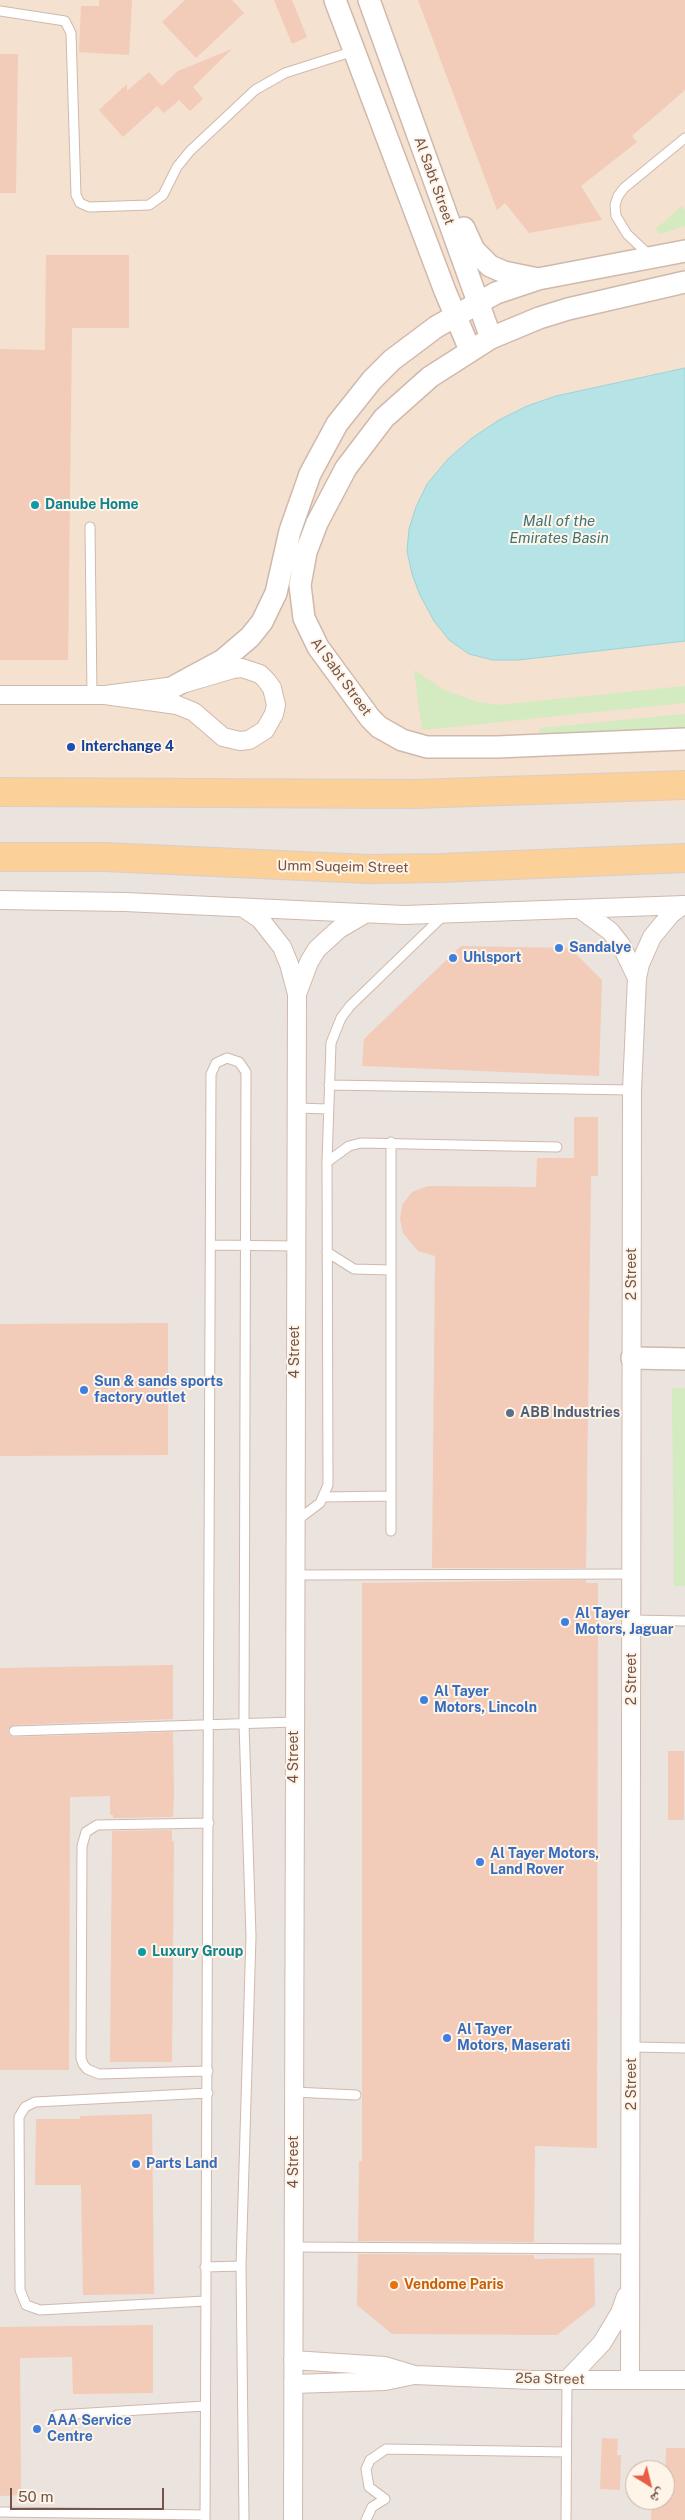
<!DOCTYPE html>
<html>
<head>
<meta charset="utf-8">
<style>
	body { margin:0 }
	#map { position:relative; width:685px; height:2520px; overflow:hidden; background:#fcf0e2; font-family:"Public Sans","Noto Naskh Arabic",sans-serif }
	canvas { display:block }
	.north { position:absolute; left:625px; top:2460px; width:50px; height:50px; box-sizing:border-box; background:#fff4e8; border:1px solid #c7b4a8; border-radius:50%; rotate:144deg; font-size:14px; font-weight:700; line-height:20px; text-align:center; color:#745448 }
	.north::after { content:''; display:block; margin:auto; width:18px; height:22px; background:#e85d45; clip-path:polygon(50% 0,100% 100%,50% 72%,0 100%) }
	.scale { position:absolute; left:10px; top:2488px; width:154px; height:22px; box-sizing:border-box; border:2px solid #745448; border-top:0; padding-left:6px; font-size:15px; line-height:18px; white-space:nowrap; color:#745448; -webkit-text-stroke:4px #fff4e8; paint-order:stroke }
</style>
</head>
<body>
<div id="map">
<canvas width="685" height="2520"></canvas>
<div class="north">ش</div>
<div class="scale">50 m</div>
</div>
<script>
const ctx = document.querySelector('canvas').getContext('2d');
ctx.lineJoin = 'round';
function paint(path, color) { ctx.fillStyle = color; ctx.fill(path, 'evenodd'); }
const shape = rows => new Path2D(rows.map(r => 'M' + r).join(''));
function trace(path, color, width, dash) { ctx.strokeStyle = color; ctx.lineWidth = width; ctx.lineCap = dash ? 'butt' : 'round'; ctx.setLineDash(dash || []); ctx.stroke(path); }
function label(font, color, halo, rows, align = 'center') {
  ctx.font = font + ' "Public Sans",sans-serif'; ctx.lineWidth = 4; ctx.setLineDash([]); ctx.textBaseline = 'middle'; ctx.strokeStyle = halo; ctx.fillStyle = color; for (const [text, x, y, turn = 0] of rows) {
    ctx.save(); ctx.translate(x, y); ctx.rotate((+turn || 0) * Math.PI / 180); ctx.textAlign = isNaN(turn) ? turn : align; if (halo) ctx.strokeText(text, 0, 0); ctx.fillText(text, 0, 0); ctx.restore();
  }
}
const residential = shape([
	[0,0,685,0,685,807,0,829]
]);
const industrial = shape([
	[685,805,685,2520,0,2520,0,807],
	[635,2470,665,2470,665,2500,635,2500]
]);
const green = shape([
	[682,206,685,210,685,226,660,234,656,229],
	[414,670,444,690,478,702,497,705,685,686,685,703,422,730],
	[685,714,685,730,539,735,540,728],
	[672,1388,685,1388,685,1586,674,1586]
]);
const water = shape([
	[685,368,685,641,518,660,493,660,469,654,449,640,434,621,420,595,412,574,407,551,409,529,416,507,427,484,448,459,472,438,499,420,527,406,556,396,685,368]
]);
const building = shape([
	[99,0,132,0,129,55,79,52,81,6,99,6],
	[185,0,232,0,244,13,196,58,162,22],
	[274,0,292,0,307,37,292,44],
	[418,0,685,0,685,90,632,136,637,142,581,186,602,220,529,233,505,203,497,210],
	[232,49,193,87,203,99,190,111,179,100,164,113,157,106,123,137,99,110,127,84,127,91,149,72,162,86,178,71],
	[0,54,18,54,16,193,0,193],
	[46,255,129,255,129,328,72,328,68,660,0,660,0,349,45,350],
	[461,946,570,948,602,980,599,1076,362,1066,364,1039],
	[574,1117,598,1117,598,1176,591,1176,586,1568,432,1568,435,1256,418,1251,403,1233,400,1219,402,1205,412,1192,428,1186,536,1187,537,1158,574,1158],
	[168,1323,168,1455,0,1456,0,1324],
	[586,1580,586,1583,598,1583,597,2148,535,2146,534,2242,358,2241,359,2161,362,2161,362,1583],
	[173,1665,173,1719,14,1725,8,1729,9,1735,14,1737,173,1732,174,1794,173,1817,113,1818,113,1815,110,1815,110,1796,70,1797,69,2070,0,2070,0,1668],
	[668,1751,684,1751,684,1820,668,1820],
	[172,1830,172,1841,174,1841,172,2062,110,2062,112,1831],
	[152,2114,154,2294,83,2295,81,2185,35,2185,36,2119,80,2119,80,2116],
	[358,2254,534,2255,534,2259,594,2258,595,2305,557,2335,392,2334,357,2305],
	[153,2325,153,2393,73,2394,72,2357,20,2358,21,2495,0,2496,0,2327],
	[602,2438,618,2439,617,2455,621,2455,620,2490,600,2489],
	[666,2448,685,2448,685,2520,651,2520,651,2500,665,2500]
]);
const service = shape([
	[0,11,65,21,71,33,76,195,80,203,89,207,149,205,163,195,177,167,190,151,255,90,285,73,354,51],
	[649,255,627,234,616,216,615,205,618,196,624,188,685,138],
	[90,527,92,695],
	[329,1085,632,1090],
	[297,1108,328,1109],
	[391,1142,391,1531],
	[327,1162,349,1146,361,1143,557,1147],
	[211,1245,295,1246],
	[327,1252,354,1269,390,1270],
	[324,1497,390,1496],
	[296,1521,320,1503,328,1485,327,1162,331,1043,341,1018,350,1006,444,915],
	[295,1575,632,1574],
	[632,1620,685,1621],
	[14,1731,294,1722],
	[632,2047,685,2048],
	[208,2071,99,2074,87,2069,83,2064,81,2058,82,1846,86,1832,97,1825,209,1823],
	[294,2092,356,2095],
	[293,2247,630,2249],
	[205,2267,241,2266],
	[205,2301,40,2310,26,2305,20,2290,19,2117,25,2107,35,2102,208,2093],
	[57,2415,205,2406],
	[385,2499,369,2487,366,2469,370,2460,386,2449,566,2452],
	[0,2512,205,2515],
	[205,2520,211,1074,216,1063,227,1058,239,1062,246,1072,244,1724,251,1936,241,2266,244,2520],
	[366,2520,372,2507,385,2499],
	[566,2520,567,2380]
]);
const minor = shape([
	[0,695,105,695,177,705,194,712,223,737,240,741,249,740,265,730,274,714,276,705,272,688,266,680,260,674,242,668,233,669,175,686,105,695],
	[0,900,125,902,404,915,685,905],
	[245,909,260,919,282,947,289,964,297,994,293,2520],
	[580,909,610,931,621,945,637,978],
	[297,994,309,962,317,949,339,929,363,915],
	[293,2360,385,2366,415,2375,532,2380,685,2380],
	[630,2379,632,1090,637,978,640,964,652,937,671,914,683,905],
	[567,2380,602,2343,620,2313,626,2296],
	[293,2384,385,2381,414,2375]
]);
const tertiary = shape([
	[335,0,445,291,470,350],
	[369,0,491,338],
	[464,228,474,250,490,266,504,272,538,279],
	[685,282,568,309,539,318,491,338,430,377,384,418,346,468,317,523,306,552,300,585,304,618,318,647,370,718,379,727,402,740,427,747,497,747,685,739],
	[175,686,223,660,250,637,262,622,276,593,290,531,310,474,337,424,372,380,392,360,436,327,496,293,538,279,685,251],
	[632,1358,685,1359]
]);
const primary = shape([
	[0,792,414,794,685,785],
	[0,857,105,857,368,869,440,868,685,858]
]);
const markers = [
	[35,505,5,"#0f9aa8"],
	[71,747,5,"#1a4fb4"],
	[559,948,5,"#3f7fe0"],
	[453,958,5,"#3f7fe0"],
	[84,1390,5,"#3f7fe0"],
	[510,1413,5,"#5c6f8a"],
	[565,1622,5,"#3f7fe0"],
	[424,1700,5,"#3f7fe0"],
	[480,1862,5,"#3f7fe0"],
	[142,1952,5,"#0f9aa8"],
	[447,2038,5,"#3f7fe0"],
	[136,2164,5,"#3f7fe0"],
	[394,2285,5,"#e8710a"],
	[37,2429,5,"#3f7fe0"]
];
const streetNames = [
	["Al Sabt Street",434,181,70],
	["Al Sabt Street",341,677,54],
	["Umm Suqeim Street",343,867,1],
	["2 Street",632,1274,-90],
	["4 Street",295,1352,-90],
	["2 Street",632,1679,-90],
	["4 Street",294,1757,-90],
	["2 Street",632,2084,-90],
	["4 Street",294,2162,-90],
	["25a Street",550,2379,1]
];
const cultureNames = [
	["Danube Home",45,505],
	["Luxury Group",152,1952]
];
const transitNames = [
	["Interchange 4",81,747]
];
const shopNames = [
	["Sandalye",569,948],
	["Uhlsport",463,958],
	["Sun & sands sports",94,1382],
	["factory outlet",94,1398],
	["Al Tayer",575,1614],
	["Motors, Jaguar",575,1630],
	["Al Tayer",434,1692],
	["Motors, Lincoln",434,1708],
	["Al Tayer Motors,",490,1854],
	["Land Rover",490,1870],
	["Al Tayer",457,2030],
	["Motors, Maserati",457,2046],
	["Parts Land",146,2164],
	["AAA Service",47,2421],
	["Centre",47,2437]
];
const serviceNames = [
	["ABB Industries",520,1413]
];
const foodNames = [
	["Vendome Paris",404,2285]
];
const waterNames = [
	["Mall of the",559,521],
	["Emirates Basin",559,538]
];
paint(residential, '#f4e1d0');
paint(industrial, '#ebe3dd');
paint(green, '#d4eac0');
paint(water, '#b6e3e6');
trace(water, '#9cd3d8', 1);
paint(building, '#f2cbb9');
trace(service, '#d0b9ac', 11);
trace(minor, '#d0b9ac', 20);
trace(tertiary, '#d0b9ac', 24);
trace(primary, '#d8cfcc', 30);
trace(service, '#fff', 9);
trace(minor, '#fff', 18);
trace(tertiary, '#fff', 21);
trace(primary, '#fcd099', 28);
for (const [x, y, r, color] of markers) { const dot = new Path2D(); dot.arc(x, y, r, 0, 2 * Math.PI); ctx.fillStyle = color; ctx.fill(dot); trace(dot, '#fff4e8', 2); }
label('14px', '#745448', '#fff4e8', streetNames);
label('bold 14px', '#0d838f', '#fff4e8', cultureNames, 'left');
label('bold 14px', '#164399', '#fff4e8', transitNames, 'left');
label('bold 14px', '#366cbe', '#fff4e8', shopNames, 'left');
label('bold 14px', '#4e5e75', '#fff4e8', serviceNames, 'left');
label('bold 14px', '#c56008', '#fff4e8', foodNames, 'left');
label('italic 15px', '#3c757a', '#fff4e8', waterNames);
</script>
</body>
</html>
